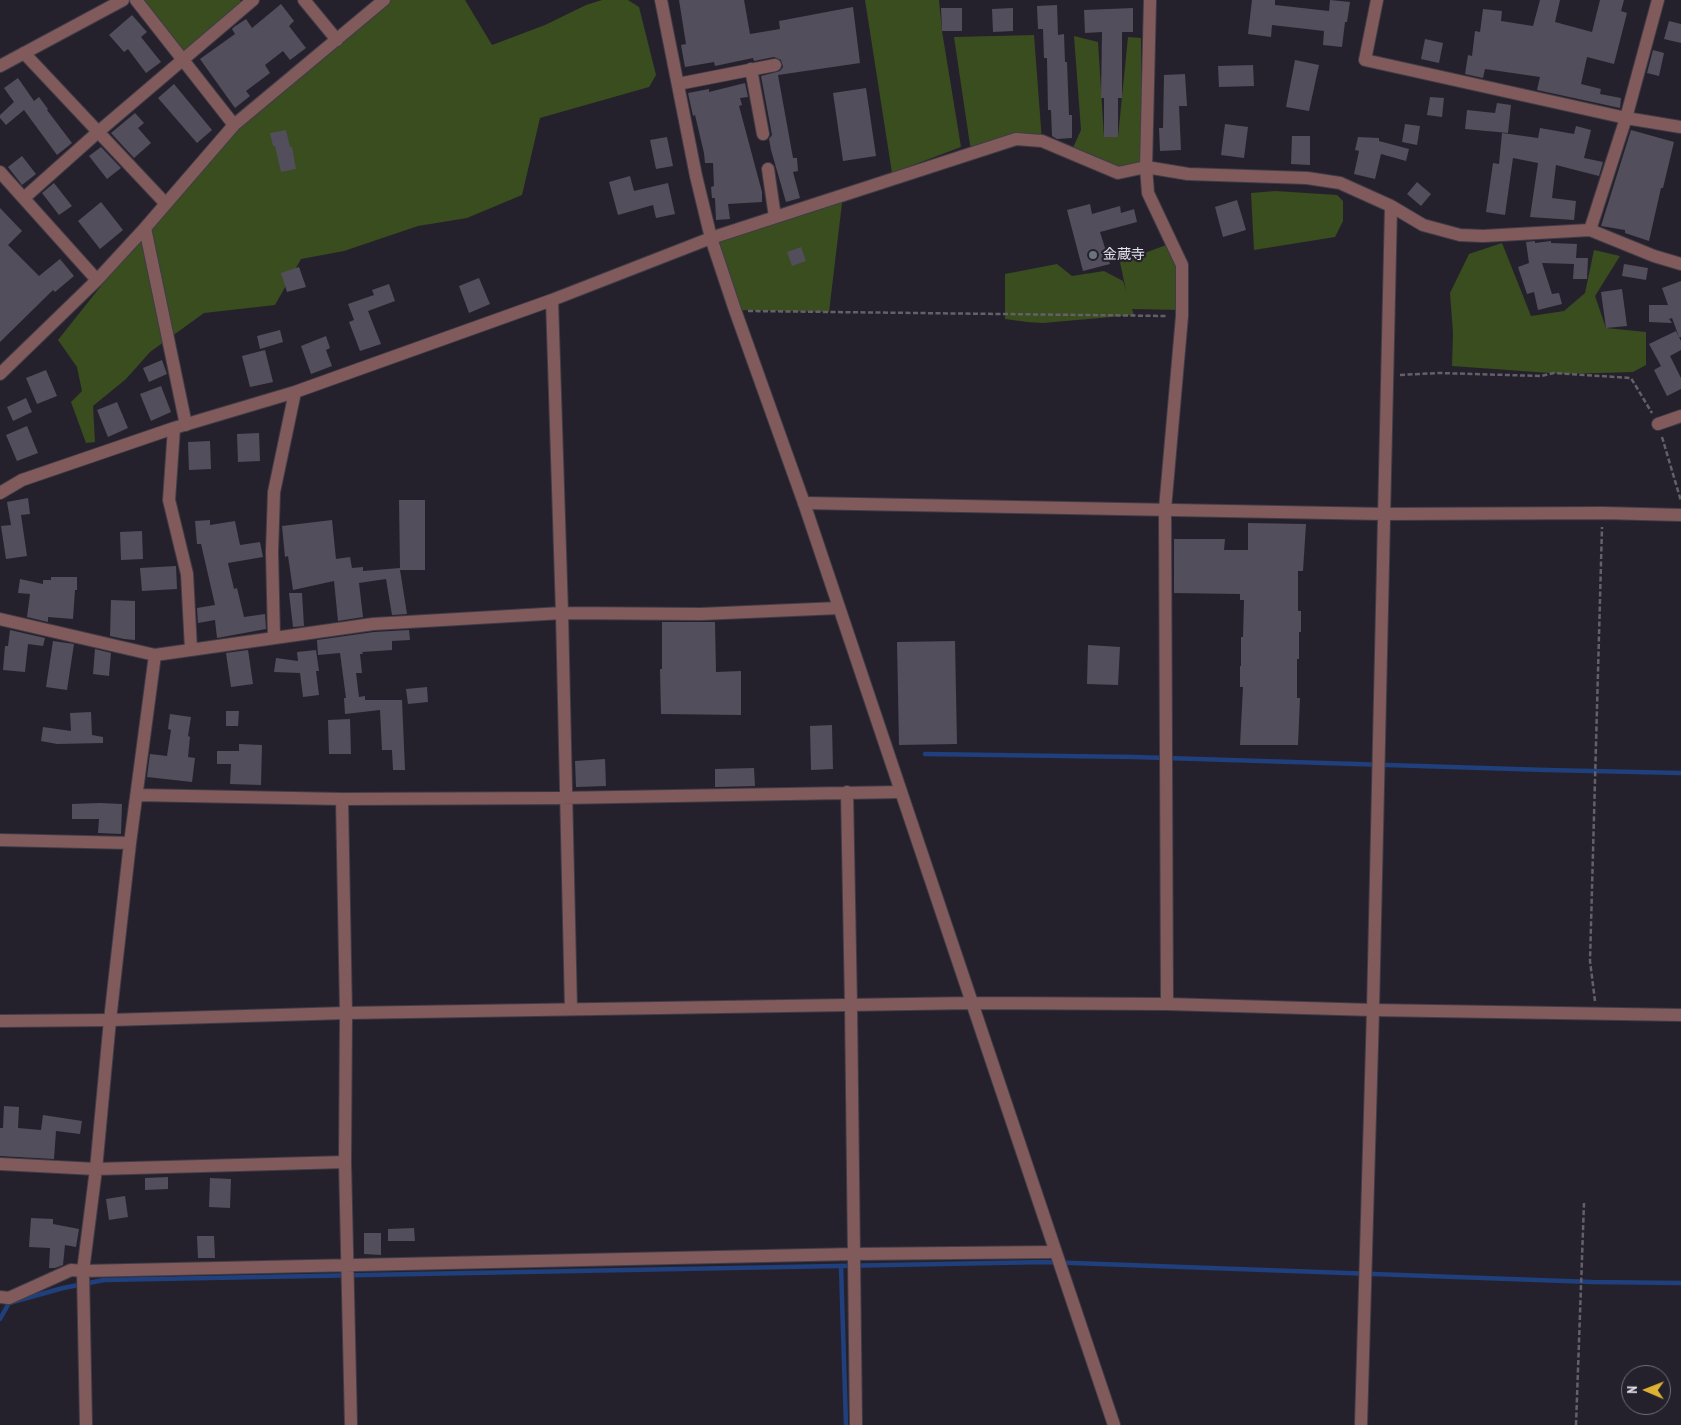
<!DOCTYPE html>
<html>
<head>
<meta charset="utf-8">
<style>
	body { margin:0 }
	#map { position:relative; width:1681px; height:1425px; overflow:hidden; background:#25212c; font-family:"PT Sans Narrow",sans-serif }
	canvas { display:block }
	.north { position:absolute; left:1621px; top:1365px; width:50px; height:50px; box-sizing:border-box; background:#25212c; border:1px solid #716e78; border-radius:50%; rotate:271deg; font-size:14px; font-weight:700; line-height:20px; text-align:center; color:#e4e2ea }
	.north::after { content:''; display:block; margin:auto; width:18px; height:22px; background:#ddb133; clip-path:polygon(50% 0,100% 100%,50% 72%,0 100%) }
</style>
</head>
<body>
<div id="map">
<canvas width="1681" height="1425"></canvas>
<div class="north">N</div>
</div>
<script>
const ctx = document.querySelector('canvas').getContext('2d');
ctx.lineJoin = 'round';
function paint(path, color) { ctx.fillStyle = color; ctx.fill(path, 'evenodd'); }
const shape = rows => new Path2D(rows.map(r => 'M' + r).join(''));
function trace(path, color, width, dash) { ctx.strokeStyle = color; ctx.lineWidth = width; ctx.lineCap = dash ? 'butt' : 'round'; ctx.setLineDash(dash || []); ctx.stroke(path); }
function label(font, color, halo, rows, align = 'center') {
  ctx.font = font + ' "PT Sans Narrow","Noto Sans JP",sans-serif'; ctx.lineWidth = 4.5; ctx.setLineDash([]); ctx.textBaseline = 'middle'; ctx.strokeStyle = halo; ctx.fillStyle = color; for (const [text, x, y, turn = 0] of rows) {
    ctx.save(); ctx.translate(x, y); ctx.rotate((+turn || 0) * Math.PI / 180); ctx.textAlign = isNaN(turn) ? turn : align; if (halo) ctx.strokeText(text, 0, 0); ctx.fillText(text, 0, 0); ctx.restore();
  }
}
const green = shape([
	[136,0,240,0,245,6,179,55],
	[384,0,465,0,492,45,545,25,586,5,602,0,628,0,639,7,656,75,649,87,540,118,522,195,467,218,418,226,344,251,301,259,275,305,204,313,150,352,126,379,93,406,95,442,86,443,71,402,82,391,77,367,58,340,166,204,234,125],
	[865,0,939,0,942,31,961,147,892,173],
	[1034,35,1042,141,1016,139,974,153,970,145,954,37],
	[1074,36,1098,42,1104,137,1118,137,1128,37,1141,38,1141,163,1118,173,1071,152,1081,130],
	[1275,191,1337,195,1343,201,1343,221,1335,237,1254,250,1251,193],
	[843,195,829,312,735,310,711,238],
	[1502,243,1531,316,1564,311,1585,293,1594,250,1620,256,1595,296,1606,328,1646,332,1646,365,1633,372,1564,374,1452,366,1453,333,1450,293,1469,254],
	[1169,244,1182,265,1181,310,1132,309,1134,315,1043,323,1027,322,1005,319,1005,274,1057,264,1072,276,1104,271,1123,281,1126,291,1120,262]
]);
const stream = shape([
	[925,754,1134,757,1546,770,1681,773],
	[841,1266,846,1425],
	[0,1319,9,1303,63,1288,104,1280,1046,1262,1592,1282,1681,1283]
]);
const building = shape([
	[679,0,744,0,750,34,780,29,779,21,853,7,860,63,778,75,793,158,797,158,798,171,793,172,800,198,786,202,771,150,769,139,772,135,761,76,780,71,783,67,781,60,774,57,754,61,753,58,715,66,714,62,685,67,681,45,686,44],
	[1252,0,1275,0,1275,5,1329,11,1330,0,1350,2,1347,22,1345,22,1342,47,1323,45,1324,31,1272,25,1271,37,1248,34],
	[1540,0,1560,0,1555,22,1592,32,1600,0,1624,0,1621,11,1627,13,1614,64,1587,57,1581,84,1601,89,1600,94,1621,98,1620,108,1537,90,1540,77,1485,69,1483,78,1465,74,1468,55,1472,56,1475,31,1480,32,1483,9,1502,11,1501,21,1533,26],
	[281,4,294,21,289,26,306,48,290,60,283,51,265,65,270,73,246,91,250,96,235,108,200,59,235,34,232,29,234,27,246,19,252,28],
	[1057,5,1058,35,1064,34,1065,62,1067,62,1069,115,1072,115,1072,138,1057,139,1052,136,1051,110,1048,110,1047,58,1044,58,1043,29,1038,29,1037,6],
	[941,8,962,8,962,31,942,31],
	[1013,8,1013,31,993,32,992,9],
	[1133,8,1133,32,1122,32,1122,98,1118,98,1118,137,1104,137,1104,98,1101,98,1102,32,1085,33,1084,10],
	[132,15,147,32,141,37,161,62,146,73,128,49,124,52,109,35],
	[1669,21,1681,24,1681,43,1664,39],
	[1425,39,1443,43,1439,63,1421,59],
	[1653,50,1664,53,1659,76,1647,73],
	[1295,60,1319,65,1309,111,1286,107],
	[1253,65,1254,86,1219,87,1218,66],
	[1185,74,1187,106,1179,106,1181,150,1160,151,1159,128,1163,128,1164,75],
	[18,78,34,101,39,97,48,109,47,110,72,143,57,155,24,110,6,125,0,118,0,115,14,102,4,88],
	[745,83,748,97,740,98,742,105,739,106,762,192,762,202,728,204,730,219,716,220,715,198,712,198,711,187,714,186,713,163,705,163,704,153,695,115,693,116,688,93,709,89,709,92],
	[174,84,212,130,197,143,158,98],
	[866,88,876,156,843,161,833,93],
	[1430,97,1444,98,1442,117,1427,115],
	[1497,103,1511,105,1508,133,1465,129,1467,110,1495,113],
	[135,113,144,123,138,128,151,143,134,158,111,133],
	[1225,124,1248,127,1244,158,1221,155],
	[1405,124,1420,126,1417,145,1402,142],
	[1576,126,1591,130,1584,158,1603,162,1599,176,1556,165,1552,198,1576,201,1574,220,1530,217,1538,163,1513,158,1505,215,1486,212,1493,163,1499,164,1502,133,1538,138,1540,128,1574,134],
	[286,130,290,147,292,147,296,169,281,172,275,146,273,146,270,133],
	[1631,130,1674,142,1663,188,1661,188,1649,241,1625,233,1625,230,1601,226],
	[1292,136,1310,136,1310,165,1291,164],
	[667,137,673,166,656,169,650,140],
	[1358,137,1379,138,1379,141,1409,149,1406,161,1381,154,1375,179,1354,174,1359,151,1355,150],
	[101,147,121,168,107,179,89,156],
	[22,156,36,174,22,185,8,167],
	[630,176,634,191,668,183,675,214,656,218,653,205,618,215,609,182],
	[1417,182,1431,194,1421,206,1407,194],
	[54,183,72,206,59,215,42,193],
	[1237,200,1246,230,1223,237,1215,207],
	[101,202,123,230,100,249,78,221],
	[1090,204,1092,214,1120,206,1121,213,1134,209,1137,222,1100,232,1110,264,1083,271,1067,210],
	[0,208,22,231,8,245,39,276,60,259,74,276,55,292,53,290,0,342],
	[1535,241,1535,243,1551,241,1551,243,1577,244,1576,258,1588,258,1587,279,1573,279,1574,264,1542,263,1552,294,1559,293,1562,304,1538,310,1534,292,1527,294,1518,267,1529,263,1526,242],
	[801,247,806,261,792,266,787,252],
	[1624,264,1648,268,1646,280,1622,276],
	[299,267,306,287,287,292,281,273],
	[479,278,490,304,469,313,459,286],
	[1681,281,1681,337,1679,337,1681,341,1681,350,1670,356,1681,378,1681,389,1667,396,1654,370,1661,366,1649,344,1676,331,1679,337,1672,318,1669,319,1672,323,1649,322,1649,305,1668,305,1662,288],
	[389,284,395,301,368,311,381,344,360,351,349,322,354,320,348,304,374,295,372,290],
	[1622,289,1627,326,1606,328,1601,292],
	[280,330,283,342,260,349,257,336],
	[326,336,330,348,326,350,332,366,311,374,301,346],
	[265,350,273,382,250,387,242,356],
	[162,360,167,374,149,382,143,368],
	[46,370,57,396,37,404,26,378],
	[161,386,171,412,151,421,140,394],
	[26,398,32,412,13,421,7,407],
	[117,402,128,428,108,437,97,410],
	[27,426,38,453,17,461,6,435],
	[259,433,260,461,238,462,237,434],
	[210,441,211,469,189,470,188,442],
	[28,498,30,514,21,515,27,556,6,559,1,526,11,525,7,502],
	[399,500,425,500,425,570,400,570,407,614,392,615,386,579,359,583,363,617,338,621,334,581,293,590,288,556,285,557,282,526,332,520,336,559,350,557,352,568,363,567,363,571,400,568],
	[210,520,210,525,235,521,240,545,260,542,263,557,228,563,234,589,237,588,244,617,265,614,266,629,217,638,215,620,198,623,197,608,215,605,201,544,197,544,195,521],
	[1248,523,1306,524,1303,571,1298,571,1298,611,1301,611,1301,632,1299,632,1299,659,1297,659,1297,698,1300,698,1298,745,1240,745,1243,687,1240,687,1240,666,1241,666,1241,637,1243,637,1244,600,1240,600,1240,594,1174,593,1174,539,1225,539,1224,550,1248,550],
	[142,531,143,559,121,560,120,532],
	[176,566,177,589,142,591,140,568],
	[51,577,77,577,77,590,75,590,73,619,48,617,48,622,27,617,30,594,18,593,20,579,43,584,43,580,51,580],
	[289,593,302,593,304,626,293,627],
	[111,600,135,601,135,640,124,639,110,636],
	[662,622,715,622,716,672,741,671,741,715,661,714,660,669,662,669],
	[10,630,45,638,43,646,28,644,25,672,3,670,5,646,8,646],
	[409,630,410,640,392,641,392,650,362,652,363,654,360,654,362,673,356,673,359,697,365,696,365,700,402,700,405,770,393,770,392,750,382,750,380,710,345,714,344,698,346,698,340,653,318,655,317,640,374,632],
	[53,641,74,644,67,690,46,687],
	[955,641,957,744,899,745,897,642],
	[1088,645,1120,647,1118,685,1087,684],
	[95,649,111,653,109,676,93,674],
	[248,650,253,684,231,687,226,653],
	[316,650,319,671,316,671,319,695,303,697,300,673,274,672,276,658,298,661,297,652],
	[427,687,428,702,408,704,406,689],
	[226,711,239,711,238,726,226,726],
	[91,712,92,735,103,737,103,743,57,744,41,741,43,727,71,731,70,713],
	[170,714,191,717,188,736,190,737,188,757,195,758,192,782,147,777,150,754,167,756,171,730,168,729],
	[350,719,351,754,329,754,328,720],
	[832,725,833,769,811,770,810,726],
	[239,744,262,745,261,785,230,784,231,764,217,764,217,751,239,751],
	[605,759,606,786,576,787,575,761],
	[754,768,755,786,715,787,715,769],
	[100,803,122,804,121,834,98,833,99,819,72,819,72,804],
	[4,1106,19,1107,18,1128,41,1130,43,1115,82,1121,80,1134,56,1131,54,1159,0,1156,0,1128,3,1128],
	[168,1177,168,1189,145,1190,145,1178],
	[210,1178,231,1179,230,1208,209,1207],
	[125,1196,128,1217,109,1220,106,1199],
	[31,1218,53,1219,53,1224,79,1229,76,1247,65,1245,63,1265,55,1268,49,1268,50,1248,29,1247],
	[414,1228,415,1241,388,1241,388,1229],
	[364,1233,381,1233,381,1255,364,1254],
	[197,1236,214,1236,215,1258,198,1258]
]);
const path = shape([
	[748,311,1168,316],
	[1400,375,1439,373,1541,376,1554,373,1631,378,1652,413],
	[1662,437,1681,501],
	[1595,1001,1590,961,1602,527],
	[1576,1425,1584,1203]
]);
const minor = shape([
	[136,0,234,125],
	[304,0,337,40],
	[1150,0,1146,167,1148,193,1182,265,1182,316,1165,509,1167,1004],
	[1377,0,1365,60,1626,118,1681,127],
	[24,53,166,204],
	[751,69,763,134],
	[678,84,775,65],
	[768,169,775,217],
	[0,172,97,280],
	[24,198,98,132,253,0],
	[145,228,186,425],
	[1590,230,1626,118,1658,0],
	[552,300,562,613,571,1009],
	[0,374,97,280,145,228,234,125,384,0],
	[1658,424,1681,416],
	[174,428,169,500,187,574,191,649],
	[0,493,22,480,174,428,295,392,552,300,711,238,1016,139,1042,141,1118,173,1146,167,1188,174,1307,178,1340,183,1391,206,1423,225,1460,235,1483,236,1590,230,1654,256,1681,264],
	[804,503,1384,514,1603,513,1681,515],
	[0,619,155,655,373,624,562,613,701,614,839,608],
	[274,638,272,552,274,492,295,392],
	[847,792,851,1006,856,1425],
	[137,795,342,799,560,798,901,792],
	[342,799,346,1013,345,1162,351,1425],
	[0,840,130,843],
	[0,1164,96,1169,345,1162],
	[0,1297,9,1298,71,1270,83,1271,854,1254,1055,1252],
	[86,1425,83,1271,96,1169,110,1020,130,843,155,655],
	[1361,1425,1373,1010,1391,206]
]);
const tertiary = shape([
	[661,0,696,176,711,238,735,310,804,503,1114,1425],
	[0,66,123,0],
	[0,1021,110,1020,346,1013,972,1003,1167,1004,1373,1010,1681,1015]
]);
const markers = [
	[1093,255,5,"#6b7280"]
];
const poiNames = [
	["金蔵寺",1103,255]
];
paint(green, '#394d1f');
trace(stream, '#1f407d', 4.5);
paint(building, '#524e5b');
trace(minor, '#403c47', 14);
trace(tertiary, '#403c47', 14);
trace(path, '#63606a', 2.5, [5, 2.5]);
trace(minor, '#815b5b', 12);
trace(tertiary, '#815b5b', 12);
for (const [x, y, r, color] of markers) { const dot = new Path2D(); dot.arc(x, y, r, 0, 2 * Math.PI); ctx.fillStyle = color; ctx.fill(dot); trace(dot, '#25212c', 2); }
label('14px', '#e4e2ea', '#25212c', poiNames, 'left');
</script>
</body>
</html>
